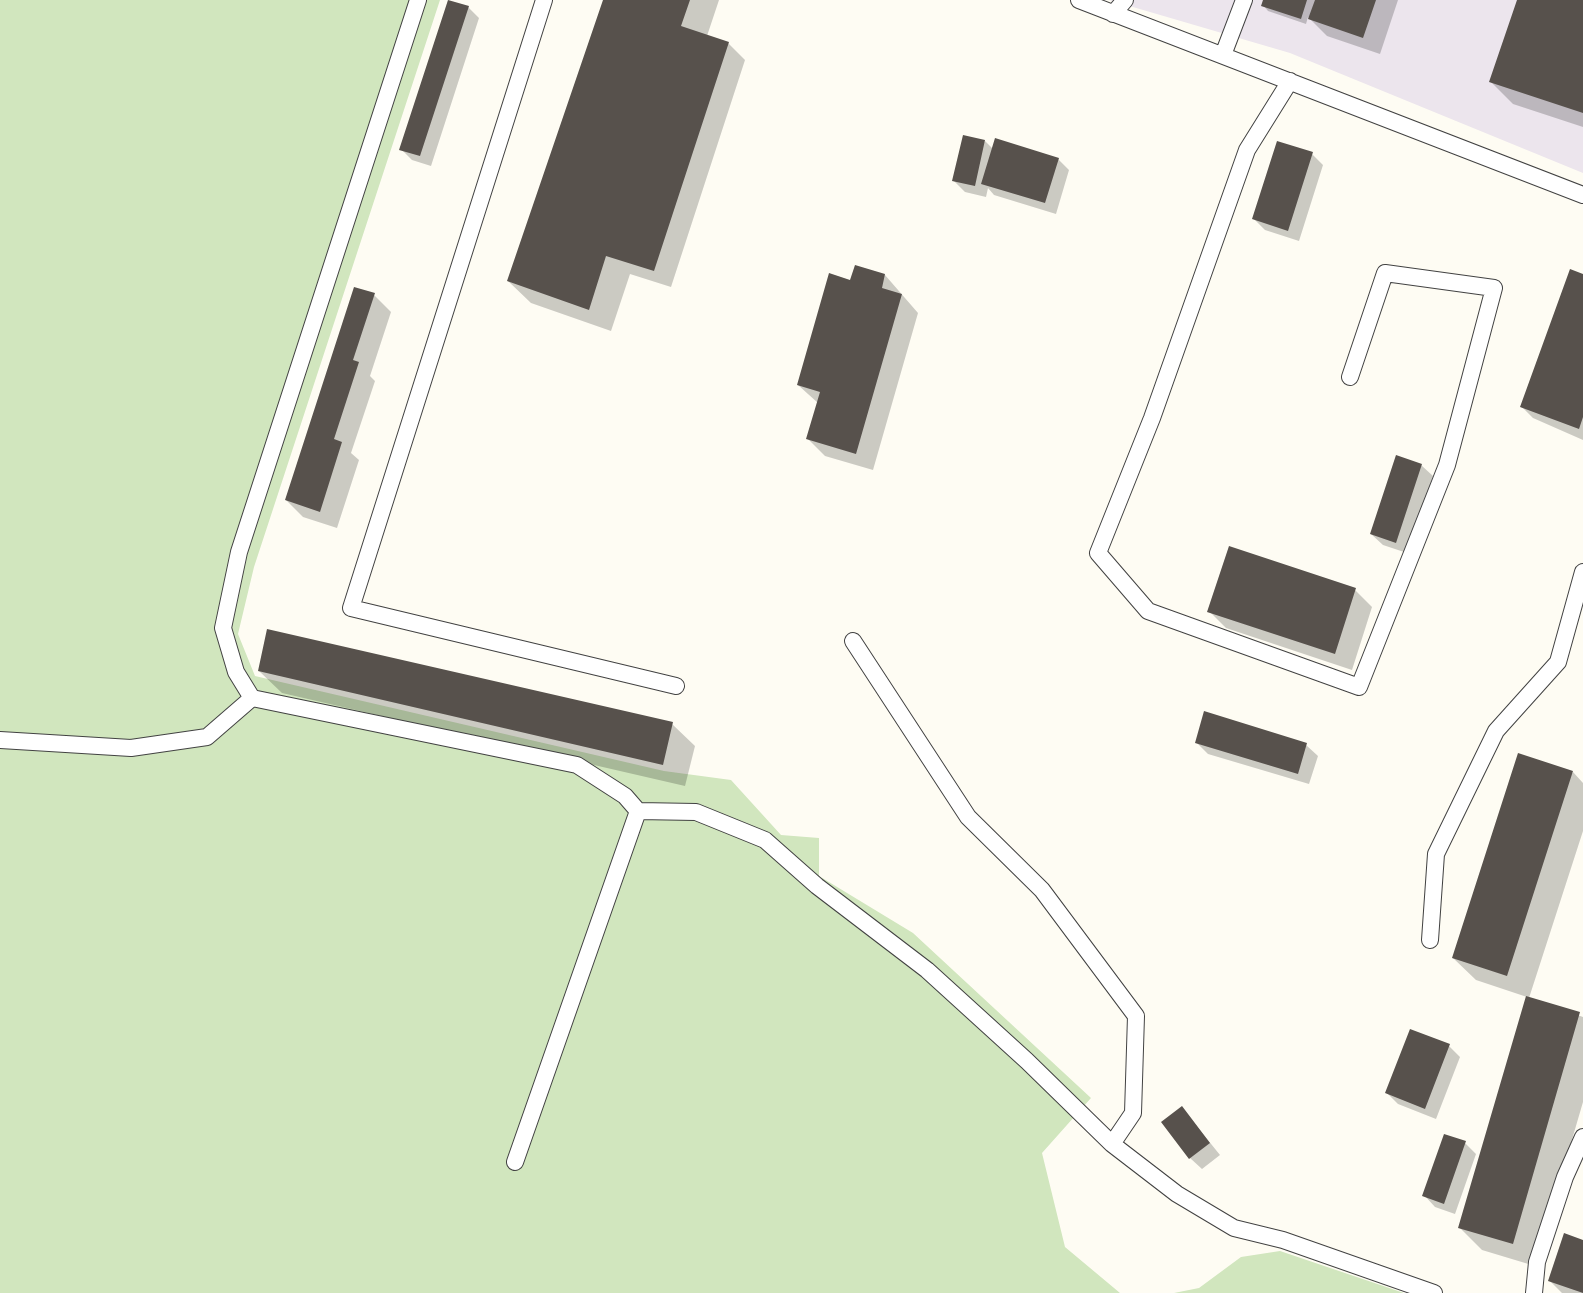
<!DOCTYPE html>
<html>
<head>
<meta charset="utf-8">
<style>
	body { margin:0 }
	canvas { display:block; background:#fefcf3 }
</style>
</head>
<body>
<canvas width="1583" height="1293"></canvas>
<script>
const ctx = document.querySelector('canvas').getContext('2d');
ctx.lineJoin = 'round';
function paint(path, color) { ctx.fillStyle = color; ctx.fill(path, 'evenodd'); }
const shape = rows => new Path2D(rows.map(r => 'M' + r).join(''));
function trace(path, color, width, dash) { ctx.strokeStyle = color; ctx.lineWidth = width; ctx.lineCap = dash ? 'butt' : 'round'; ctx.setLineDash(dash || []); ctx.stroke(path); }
const industrial = shape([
	[1109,0,1583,0,1583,173,1290,53]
]);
const green = shape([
	[0,0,440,0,254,567,238,634,255,676,664,771,731,780,781,835,819,838,819,876,913,933,1091,1098,1042,1153,1065,1247,1120,1293,0,1293],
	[1280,1251,1404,1293,1174,1293,1199,1288,1241,1257]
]);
const shadow = shape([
	[605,0,719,0,707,36,728,43,745,60,671,287,630,274,611,331,531,303,508,281],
	[1265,0,1398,0,1380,54,1327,36,1308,17,1306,24,1268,11,1263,5],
	[1518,0,1583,0,1583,127,1513,104,1491,82],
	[468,7,479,18,431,166,412,160,401,149],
	[985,141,993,149,1058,159,1069,170,1056,214,994,195,988,188,986,197,965,192,954,181],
	[1312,154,1323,165,1299,241,1265,230,1254,219],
	[885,275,918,313,873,470,825,456,808,439,818,403,798,385,851,281],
	[1583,275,1583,440,1533,418,1521,406],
	[374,295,391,312,370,376,375,381,351,453,359,460,337,528,303,517,286,500],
	[1421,465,1433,476,1407,553,1383,545,1371,534],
	[1355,590,1372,607,1352,670,1226,628,1209,611],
	[259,671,672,724,695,746,685,786,282,693],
	[1196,742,1306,745,1318,756,1309,784,1208,754],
	[1573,772,1583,783,1583,831,1529,998,1583,1017,1583,1102,1535,1266,1482,1250,1460,1228,1527,997,1476,980,1453,958],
	[1449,1046,1460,1057,1436,1119,1398,1104,1387,1093],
	[1182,1108,1220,1155,1202,1169,1190,1158],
	[1465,1143,1476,1154,1455,1214,1435,1207,1424,1195],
	[1583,1241,1583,1293,1562,1293,1550,1281]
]);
const building = shape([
	[448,0,469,6,420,156,399,150],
	[603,0,690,0,681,26,729,42,654,271,606,256,589,310,507,281],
	[1263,0,1307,0,1301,19,1261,6],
	[1315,0,1376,0,1363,38,1308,19],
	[1517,0,1583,0,1583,113,1489,82],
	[963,135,985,140,975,186,952,181],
	[995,138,1059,158,1045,203,981,184],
	[1277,141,1313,152,1288,231,1252,219],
	[855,265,885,274,882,288,902,294,856,454,806,439,820,392,797,385,829,273,850,280],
	[1570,269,1583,274,1583,417,1579,429,1520,407],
	[354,287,375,293,353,360,359,362,334,439,342,442,320,512,285,500],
	[1396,455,1422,464,1396,543,1370,534],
	[1229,546,1356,588,1335,654,1207,612],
	[267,629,673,722,663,765,258,671],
	[1204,711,1307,743,1298,774,1195,743],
	[1518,753,1573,771,1507,976,1452,958],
	[1526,996,1580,1012,1513,1244,1458,1228],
	[1410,1029,1450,1044,1425,1109,1385,1093],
	[1182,1106,1210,1143,1189,1159,1161,1122],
	[1444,1134,1466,1141,1444,1204,1422,1196],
	[1564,1233,1583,1240,1583,1293,1548,1281]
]);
const service = shape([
	[544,0,351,608,676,686],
	[1079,0,1583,195],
	[1113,14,1125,0],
	[1223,55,1244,0],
	[1290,81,1247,150,1152,418,1098,553,1148,611,1359,687,1447,465,1494,288,1385,273,1350,377],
	[853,641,968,817,1042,890,1136,1016,1133,1113,1112,1144],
	[252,698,577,765,625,796,638,811,696,812,765,840,817,886,927,970,1027,1061,1112,1144,1177,1194,1234,1228,1283,1240,1434,1293],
	[0,740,131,748,207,737,252,698,236,672,223,628,239,552,418,0],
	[1430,940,1436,854,1496,731,1558,662,1583,572],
	[515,1162,638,811],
	[1534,1293,1537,1262,1565,1177,1583,1137]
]);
paint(industrial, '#ece5ed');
paint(green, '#d1e6be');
paint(shadow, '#0003');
paint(building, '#57514c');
trace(service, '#424242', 18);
trace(service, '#fff', 16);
</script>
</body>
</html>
